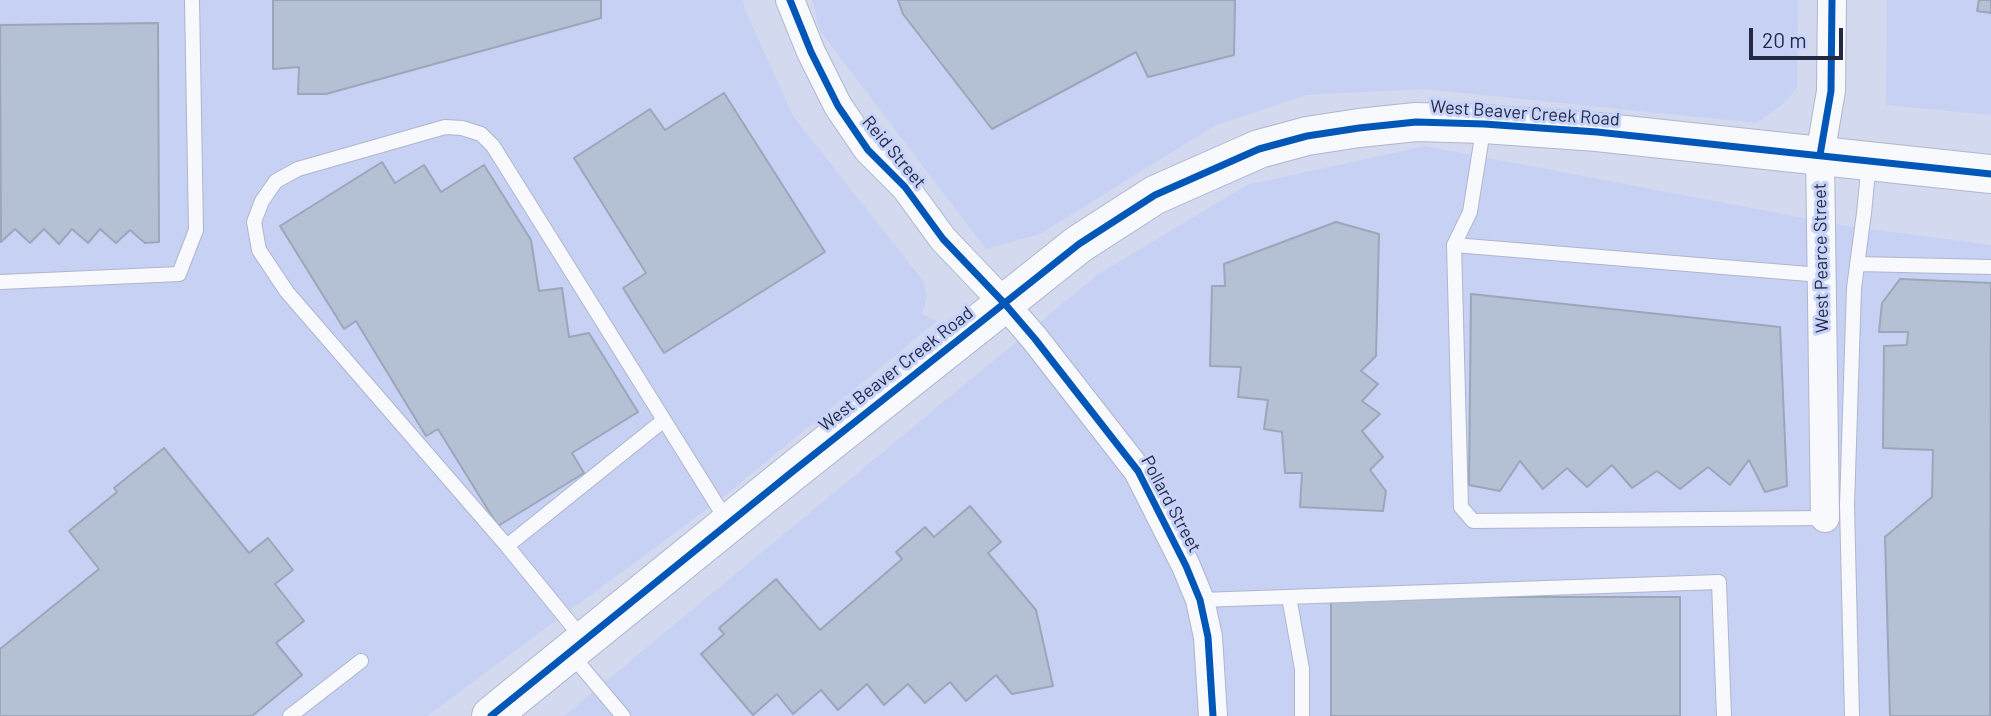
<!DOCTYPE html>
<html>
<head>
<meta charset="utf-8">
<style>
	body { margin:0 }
	#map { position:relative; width:1991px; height:716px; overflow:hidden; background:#d3d9ef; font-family:Barlow,sans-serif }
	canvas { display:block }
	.scale { position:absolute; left:1749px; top:28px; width:94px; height:32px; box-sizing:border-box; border:4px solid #232942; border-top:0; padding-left:9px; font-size:21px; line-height:24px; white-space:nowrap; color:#232942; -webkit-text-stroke:5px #c7d3fb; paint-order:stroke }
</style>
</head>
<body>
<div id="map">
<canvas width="1991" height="716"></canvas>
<div class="scale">20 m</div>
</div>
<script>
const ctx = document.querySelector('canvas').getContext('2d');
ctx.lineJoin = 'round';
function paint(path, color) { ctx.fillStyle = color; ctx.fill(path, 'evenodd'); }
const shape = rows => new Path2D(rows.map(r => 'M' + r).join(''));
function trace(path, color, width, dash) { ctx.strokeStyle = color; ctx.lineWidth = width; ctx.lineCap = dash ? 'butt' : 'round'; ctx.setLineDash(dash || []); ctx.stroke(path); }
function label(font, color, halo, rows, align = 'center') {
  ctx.font = font + ' Barlow,sans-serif'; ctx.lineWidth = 6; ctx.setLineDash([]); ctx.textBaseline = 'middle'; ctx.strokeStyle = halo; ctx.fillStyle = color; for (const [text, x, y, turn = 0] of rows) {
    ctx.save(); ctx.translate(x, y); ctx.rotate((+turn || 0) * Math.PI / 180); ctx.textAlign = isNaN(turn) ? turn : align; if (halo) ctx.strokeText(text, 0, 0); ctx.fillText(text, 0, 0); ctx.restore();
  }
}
const built = shape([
	[0,0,743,0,744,7,793,116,924,282,927,297,922,314,937,321,722,498,427,716,0,716],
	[812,0,1798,0,1797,88,1783,104,1757,123,1424,89,1306,95,1214,126,1040,234,986,249,820,31],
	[1887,0,1991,0,1991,115,1886,105],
	[1425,146,1846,226,1991,245,1991,716,564,716,1097,275,1247,185]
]);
const building = shape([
	[273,0,601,0,601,18,326,94,298,94,299,67,273,69,273,0],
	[898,0,1235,0,1234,55,1148,77,1136,52,992,129,903,14,898,0],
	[1979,0,1991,0,1991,13,1977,11,1979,0],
	[158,23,159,242,145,243,130,230,116,243,100,229,88,243,72,229,59,244,44,229,30,243,15,229,1,242,0,25,158,23],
	[724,93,825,252,664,353,623,288,646,273,574,158,650,109,665,130,724,93],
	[382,162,395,183,424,165,441,192,484,165,531,240,539,291,562,288,569,337,589,333,638,412,572,453,584,473,498,526,438,429,426,436,356,321,344,329,280,226,382,162],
	[1336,222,1379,234,1376,356,1361,371,1378,384,1362,401,1380,414,1362,431,1383,457,1370,470,1386,491,1383,511,1300,507,1302,473,1285,473,1282,432,1264,429,1268,400,1238,397,1241,367,1210,366,1212,286,1225,286,1224,264,1336,222],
	[1900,279,1991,283,1990,716,1890,716,1885,537,1932,497,1933,450,1883,448,1884,346,1907,345,1908,332,1879,332,1882,303,1900,279],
	[1471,294,1780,327,1787,486,1765,492,1749,460,1730,485,1708,467,1680,489,1657,471,1632,488,1612,465,1587,487,1567,468,1543,489,1520,461,1500,491,1469,485,1471,294],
	[164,448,249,553,268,538,293,570,275,584,304,621,276,643,302,675,252,716,0,716,0,649,99,569,69,531,117,492,114,488,164,448],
	[970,506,1001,542,988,553,1036,610,1053,686,1012,694,996,675,966,701,950,682,925,703,908,684,884,705,867,684,838,710,821,690,793,714,777,694,753,715,701,654,724,634,719,628,776,579,820,630,902,559,896,552,925,527,934,537,970,506],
	[1331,597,1680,597,1680,716,1331,716,1331,597]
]);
const lane = shape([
	[1484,124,1470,212,1454,245,1461,507,1473,521,1825,518],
	[1454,245,1821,275],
	[1857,264,1991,267],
	[0,282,179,274,196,230,192,0],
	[507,546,287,292,259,250,254,222,262,201,276,181,298,169,445,127,462,128,481,134,493,146,664,420],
	[1289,597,1302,669,1302,716],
	[1200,600,1719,582,1724,716],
	[583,639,507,546,664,420,727,521],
	[570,653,623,716],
	[290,716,361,661],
	[1852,716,1847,505,1854,288,1864,213,1869,162]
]);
const street = shape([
	[790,0,811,52,838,106,868,150,905,187,943,239,1005,304,1035,339,1138,471,1186,566,1200,600,1208,637,1213,716],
	[1825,518,1820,155,1831,91,1832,0]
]);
const secondary = shape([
	[491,716,792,472,1079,244,1155,195,1259,149,1307,136,1359,128,1416,122,1484,124,1597,132,1991,174]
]);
const cycleway = shape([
	[790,0,811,52,838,106,868,150,905,187,943,239,1005,304,1035,339,1138,471,1186,566,1200,600,1208,637,1213,716],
	[1820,155,1831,91,1832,0],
	[491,716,792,472,1079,244,1155,195,1259,149,1307,136,1359,128,1416,122,1484,124,1597,132,1991,174]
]);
const streetNames = [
	["West Beaver Creek Road",1525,113,4],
	["Reid Street",894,152,50],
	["West Pearce Street",1821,258,-91],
	["West Beaver Creek Road",896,369,-38],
	["Pollard Street",1171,504,62]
];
paint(built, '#c7d1f3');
paint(building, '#b4c0d4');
trace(building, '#9ba6ba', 2);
trace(lane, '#afb5cb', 16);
trace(street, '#afb5cb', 30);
trace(secondary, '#afb5cb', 40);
trace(lane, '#f8f9fd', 14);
trace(street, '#f8f9fd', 28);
trace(secondary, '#f8f9fd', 38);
trace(cycleway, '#0057b8', 7);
label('18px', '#232942', '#c7d3fb', streetNames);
</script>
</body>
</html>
